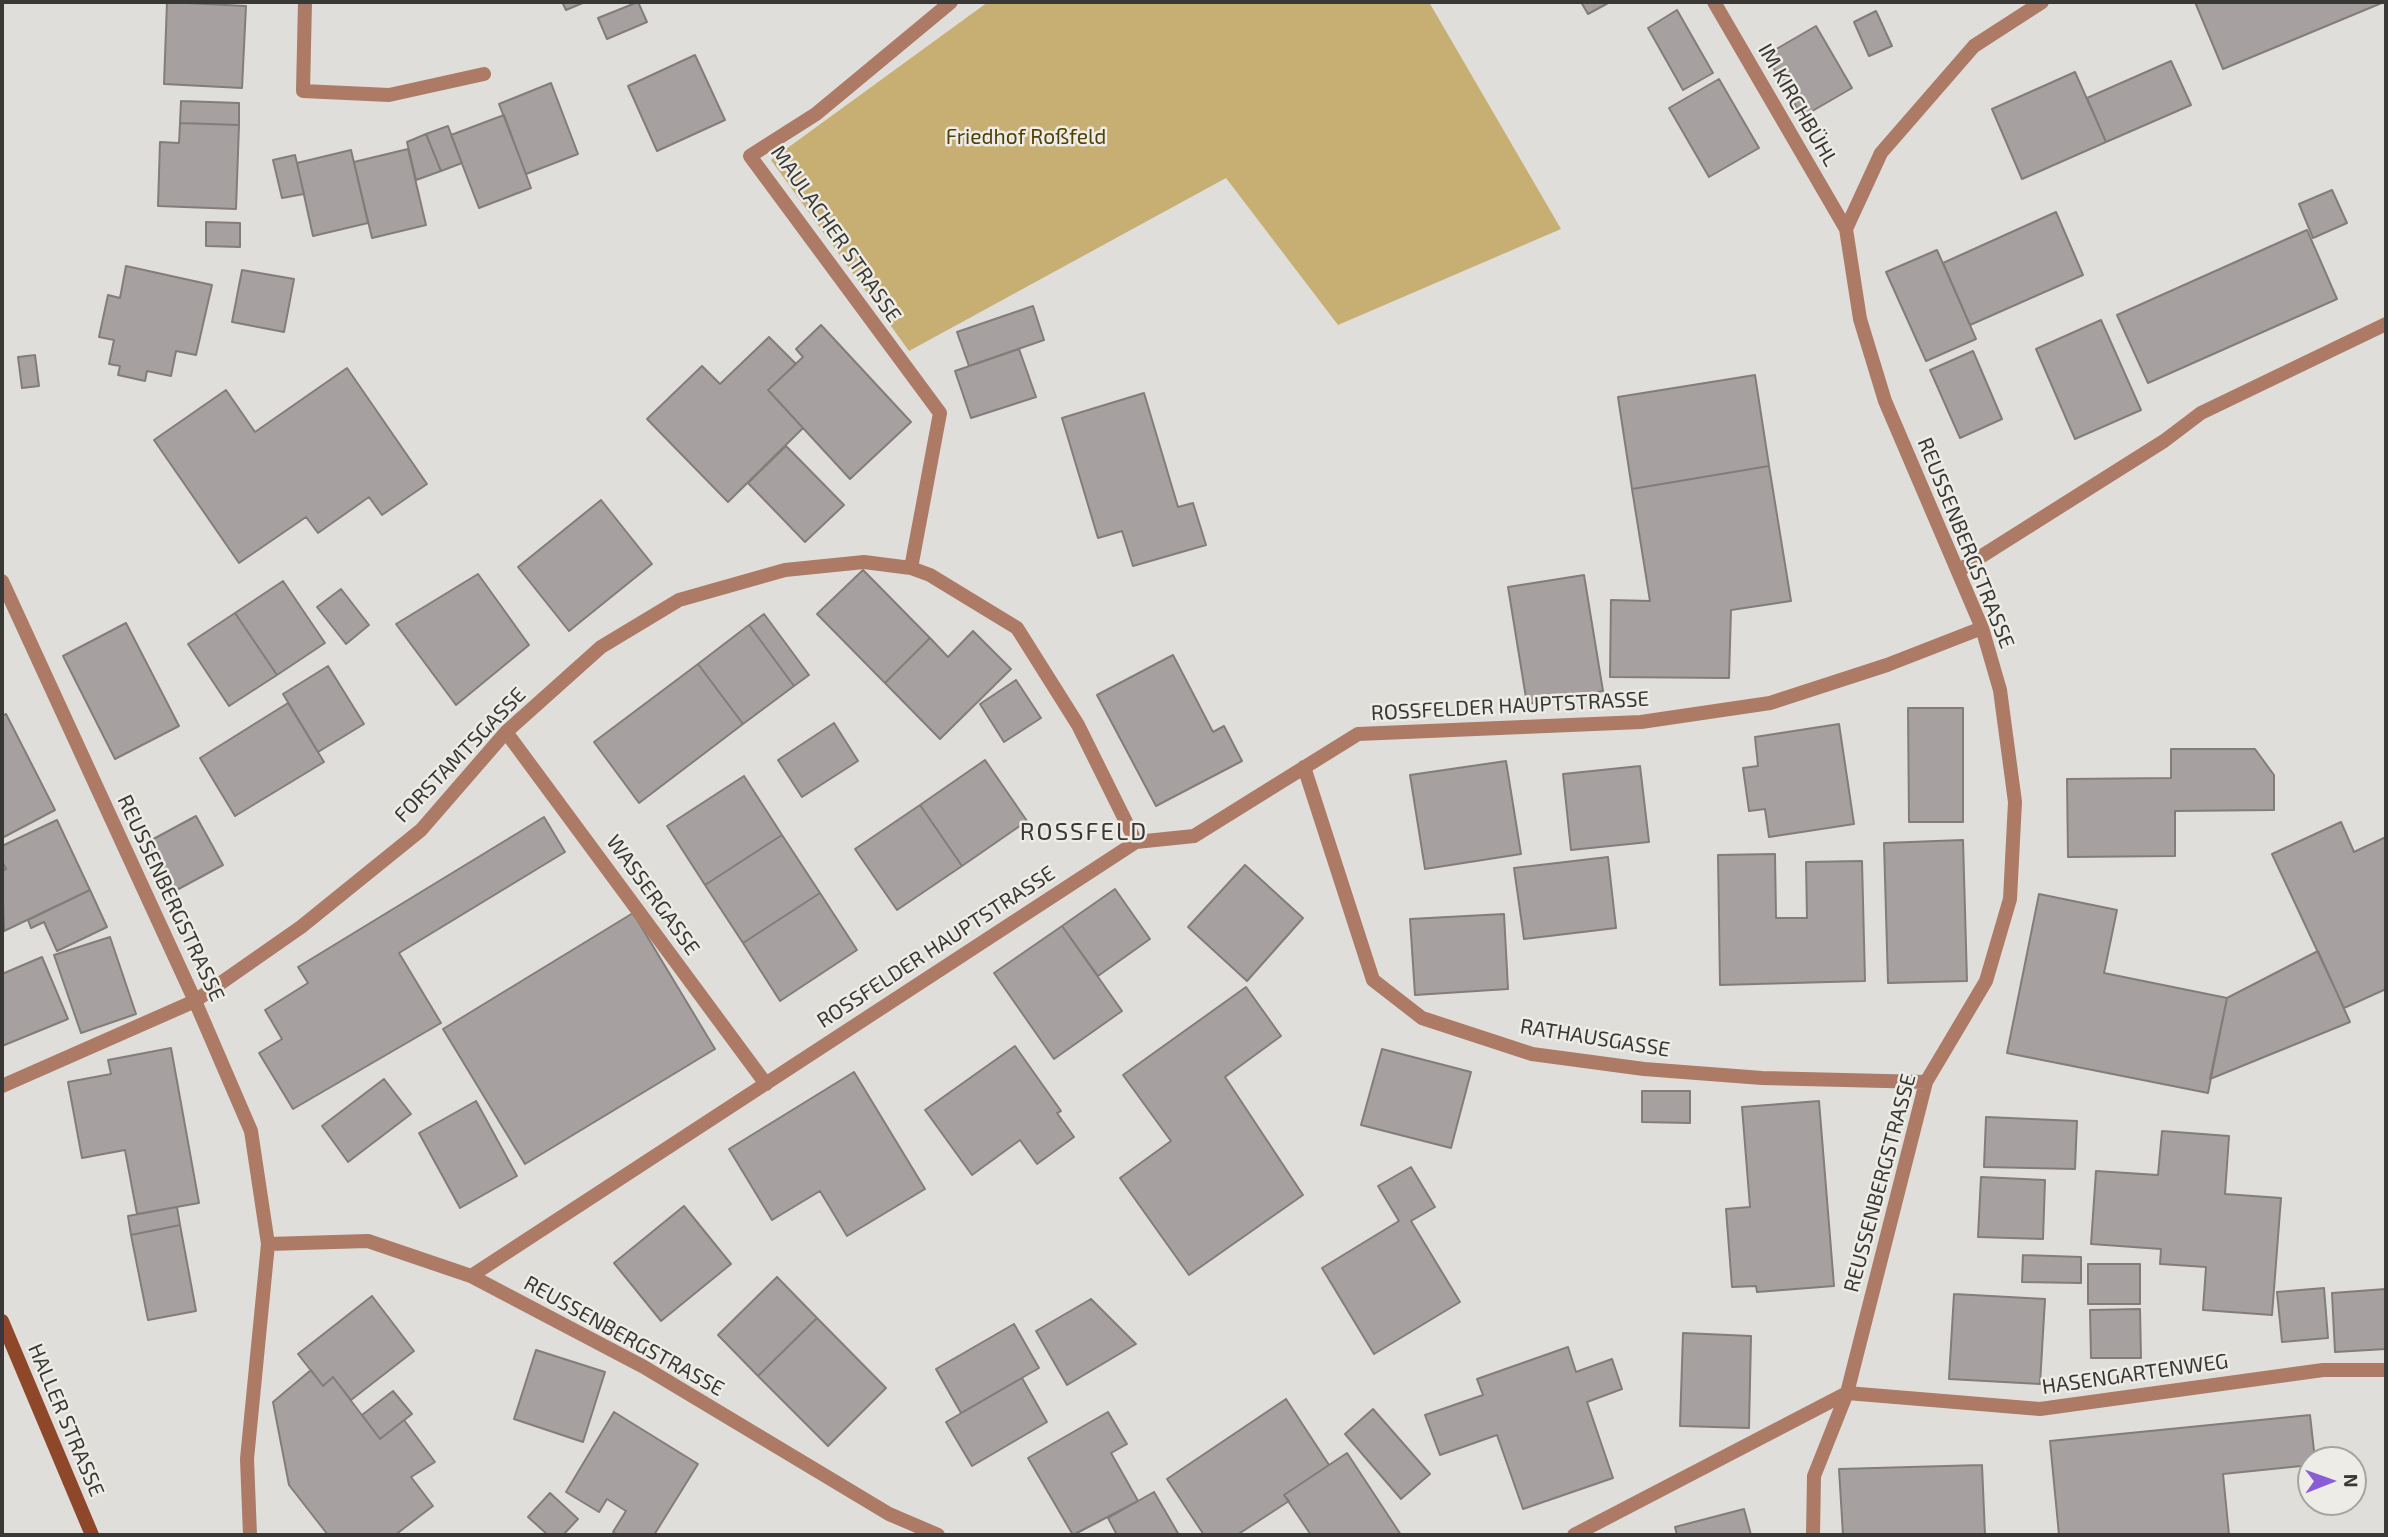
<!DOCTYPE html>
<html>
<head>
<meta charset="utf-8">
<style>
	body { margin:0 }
	#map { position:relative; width:2388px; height:1537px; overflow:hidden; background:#e0deda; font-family:"Exo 2",sans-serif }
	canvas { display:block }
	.frame { position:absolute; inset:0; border:4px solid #393836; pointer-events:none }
	.north { position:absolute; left:2297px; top:1446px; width:70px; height:70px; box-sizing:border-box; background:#edece7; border:2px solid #a5a4a0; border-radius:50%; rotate:89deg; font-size:19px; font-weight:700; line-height:28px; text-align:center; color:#393836 }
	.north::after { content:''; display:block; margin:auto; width:24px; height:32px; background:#8a5dd7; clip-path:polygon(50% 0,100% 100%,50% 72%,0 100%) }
</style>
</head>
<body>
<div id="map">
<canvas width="2388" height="1537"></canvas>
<div class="frame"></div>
<div class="north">N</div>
</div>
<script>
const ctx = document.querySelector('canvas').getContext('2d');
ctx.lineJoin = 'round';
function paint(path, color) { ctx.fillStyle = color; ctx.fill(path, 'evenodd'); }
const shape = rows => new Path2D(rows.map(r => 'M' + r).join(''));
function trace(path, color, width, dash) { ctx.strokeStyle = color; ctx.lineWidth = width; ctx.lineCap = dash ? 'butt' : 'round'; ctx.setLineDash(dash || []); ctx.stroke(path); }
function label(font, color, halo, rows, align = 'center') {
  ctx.font = font + ' "Exo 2",sans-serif'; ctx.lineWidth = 5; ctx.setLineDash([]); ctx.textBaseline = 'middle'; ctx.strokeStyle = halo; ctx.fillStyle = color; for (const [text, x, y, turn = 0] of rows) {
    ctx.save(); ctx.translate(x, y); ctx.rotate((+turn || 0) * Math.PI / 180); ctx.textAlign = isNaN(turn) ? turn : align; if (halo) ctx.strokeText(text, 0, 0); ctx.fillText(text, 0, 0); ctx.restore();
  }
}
const green = shape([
	[988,2,1429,2,1561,229,1338,325,1226,178,909,351,771,160]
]);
const building = shape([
	[167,2,246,6,242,88,164,84,167,2],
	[562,2,585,2,566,10,562,2],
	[638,2,647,22,607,39,598,18,638,2],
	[1581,2,1610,2,1588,14,1581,2],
	[2195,2,2384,2,2223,69,2195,2],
	[1677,10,1713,73,1683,90,1648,28,1677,10],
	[1876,11,1892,46,1869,56,1854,22,1876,11],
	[1816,26,1852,88,1802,117,1766,55,1816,26],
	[695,55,725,120,657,151,628,86,695,55],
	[2171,61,2191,105,2106,142,2087,98,2171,61],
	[2075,72,2106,142,2022,179,1992,109,2075,72],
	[1719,79,1759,148,1709,177,1669,108,1719,79],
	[551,83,578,154,526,174,499,104,551,83],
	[181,101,239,103,239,125,180,123,181,101],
	[504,115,531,188,479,208,451,135,504,115],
	[180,123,239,125,236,209,158,206,160,142,179,143,180,123],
	[448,126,462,163,441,171,426,134,448,126],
	[426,134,441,171,416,180,407,142,426,134],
	[408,149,426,225,372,238,354,162,408,149],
	[351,150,368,223,313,236,297,163,351,150],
	[295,155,304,194,282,198,273,160,295,155],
	[2332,190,2347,223,2313,238,2299,204,2332,190],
	[2056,212,2083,275,1970,325,1943,263,2056,212],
	[206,222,240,223,240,247,206,246,206,222],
	[2307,230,2337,299,2148,383,2117,315,2307,230],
	[1937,250,1976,339,1926,361,1886,272,1937,250],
	[126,266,212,285,196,355,176,351,171,376,147,371,145,381,118,375,120,366,109,364,114,340,99,337,108,295,120,298,126,266],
	[242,270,294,279,284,332,232,322,242,270],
	[1033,306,1044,340,969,366,957,332,1033,306],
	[2101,320,2141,410,2075,439,2036,349,2101,320],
	[821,325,911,422,850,479,768,390,803,357,796,349,821,325],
	[769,337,796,364,768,390,803,428,728,502,647,419,702,366,720,384,769,337],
	[1019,349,1036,397,971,418,955,371,1019,349],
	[1973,351,2002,419,1960,438,1930,370,1973,351],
	[35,355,39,386,22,388,18,357,35,355],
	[347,368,427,484,382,515,369,497,318,533,306,517,239,563,154,440,226,390,255,432,347,368],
	[1755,375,1769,466,1632,489,1618,397,1755,375],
	[1144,393,1178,507,1193,503,1206,545,1133,566,1122,531,1098,538,1062,418,1144,393],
	[786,446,844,505,805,542,748,483,786,446],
	[1769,466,1791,601,1731,610,1729,678,1610,677,1611,600,1650,601,1632,489,1769,466],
	[601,500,652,564,569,631,518,567,601,500],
	[863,570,930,638,885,683,817,614,863,570],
	[478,574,529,645,456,705,396,624,478,574],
	[1584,575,1603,691,1527,704,1508,587,1584,575],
	[283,581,325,643,277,675,235,613,283,581],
	[341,589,369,625,346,644,317,607,341,589],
	[235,613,277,675,229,706,188,644,235,613],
	[764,614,809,675,794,686,749,625,764,614],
	[126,623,179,726,115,759,63,656,126,623],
	[749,625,794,686,743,724,698,664,749,625],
	[973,631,1011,669,940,739,885,683,930,638,948,657,973,631],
	[1173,655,1213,732,1224,726,1242,761,1156,806,1097,695,1173,655],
	[698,664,743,724,639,803,594,742,698,664],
	[328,666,364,724,318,752,283,694,328,666],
	[1016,680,1041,718,1004,742,980,704,1016,680],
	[288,703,324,762,235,816,200,758,288,703],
	[1908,708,1963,708,1963,822,1909,822,1908,708],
	[6,714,55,810,2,838,2,716,6,714],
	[834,723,858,761,802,797,778,760,834,723],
	[1839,724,1854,824,1769,837,1765,809,1749,811,1743,768,1758,766,1755,737,1839,724],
	[2171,749,2255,749,2274,775,2274,810,2175,811,2175,856,2068,857,2067,779,2171,778,2171,749],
	[985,760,1027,821,962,866,920,805,985,760],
	[1506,761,1521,854,1425,869,1410,775,1506,761],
	[1640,766,1649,842,1571,850,1563,774,1640,766],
	[744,776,782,835,705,885,667,826,744,776],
	[920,805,962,866,897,910,855,849,920,805],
	[196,816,223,865,173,892,146,843,196,816],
	[544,817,565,852,399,953,441,1023,293,1109,259,1053,282,1039,265,1010,308,983,298,967,544,817],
	[57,820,90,890,4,931,2,871,6,869,2,861,2,846,57,820],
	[2341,822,2354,852,2386,837,2386,989,2344,1008,2272,854,2341,822],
	[782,835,820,893,743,943,705,885,782,835],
	[1963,840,1967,981,1888,983,1884,843,1963,840],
	[1775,854,1776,918,1807,918,1806,862,1862,861,1865,981,1720,985,1718,855,1775,854],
	[1608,857,1616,928,1524,939,1514,868,1608,857],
	[1245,865,1303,918,1247,981,1188,927,1245,865],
	[1115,889,1150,939,1098,976,1062,926,1115,889],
	[90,890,107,927,57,951,44,922,31,928,28,920,90,890],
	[820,893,857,950,780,1001,743,943,820,893],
	[2039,894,2117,910,2104,973,2227,998,2208,1093,2007,1053,2039,894],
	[633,913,715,1049,525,1164,443,1029,633,913],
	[1504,914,1508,989,1415,995,1410,919,1504,914],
	[1062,926,1122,1011,1054,1059,994,973,1062,926],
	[110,937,136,1014,81,1033,54,955,110,937],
	[2318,951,2350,1022,2210,1079,2227,998,2318,951],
	[42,957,68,1019,2,1046,2,974,42,957],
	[1246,987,1281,1036,1225,1077,1303,1195,1189,1275,1120,1178,1171,1141,1123,1075,1246,987],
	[1015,1046,1061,1111,1057,1113,1074,1137,1037,1164,1020,1140,972,1175,925,1110,1015,1046],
	[171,1048,199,1203,137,1214,125,1150,82,1158,68,1082,111,1074,108,1060,171,1048],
	[1382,1049,1471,1072,1451,1148,1361,1125,1382,1049],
	[854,1072,925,1189,847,1236,820,1191,772,1220,729,1149,854,1072],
	[384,1079,411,1114,348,1162,322,1126,384,1079],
	[1642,1091,1690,1091,1690,1123,1642,1122,1642,1091],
	[476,1101,517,1176,460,1208,419,1133,476,1101],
	[1819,1101,1834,1286,1757,1292,1756,1286,1732,1287,1726,1209,1750,1207,1742,1107,1819,1101],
	[1986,1117,2077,1121,2075,1169,1984,1167,1986,1117],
	[2162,1131,2229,1136,2225,1194,2281,1198,2272,1315,2203,1310,2206,1267,2160,1264,2161,1249,2091,1244,2096,1171,2158,1175,2162,1131],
	[1411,1167,1435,1207,1411,1221,1460,1302,1374,1354,1322,1268,1399,1221,1378,1186,1411,1167],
	[1981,1177,2045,1180,2043,1239,1978,1237,1981,1177],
	[684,1206,731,1264,661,1321,614,1263,684,1206],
	[177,1207,180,1225,131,1235,128,1216,177,1207],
	[180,1225,196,1311,148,1320,131,1235,180,1225],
	[2023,1255,2081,1257,2081,1283,2022,1282,2023,1255],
	[2088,1264,2140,1264,2140,1304,2088,1304,2088,1264],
	[777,1277,817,1318,758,1376,718,1335,777,1277],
	[2324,1288,2328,1338,2282,1342,2277,1292,2324,1288],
	[2386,1289,2386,1349,2335,1352,2332,1293,2386,1289],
	[1954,1294,2045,1299,2040,1384,1949,1379,1954,1294],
	[372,1296,414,1351,351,1400,333,1377,323,1386,298,1354,372,1296],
	[1091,1299,1136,1344,1067,1385,1036,1331,1091,1299],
	[2140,1309,2141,1358,2091,1358,2090,1310,2140,1309],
	[817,1318,886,1388,828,1446,758,1376,817,1318],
	[1014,1324,1039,1368,961,1413,936,1369,1014,1324],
	[1683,1333,1751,1336,1749,1428,1680,1426,1683,1333],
	[1568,1347,1576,1372,1612,1359,1622,1389,1587,1402,1613,1478,1523,1509,1497,1435,1440,1455,1425,1415,1483,1395,1477,1379,1568,1347],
	[536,1350,605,1372,583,1442,514,1419,536,1350],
	[311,1370,323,1386,333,1377,380,1439,404,1420,435,1462,411,1477,433,1506,395,1535,328,1535,289,1485,273,1402,311,1370],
	[1022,1378,1047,1422,972,1466,946,1422,1022,1378],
	[393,1391,412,1414,380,1439,362,1415,393,1391],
	[1286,1399,1329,1465,1284,1495,1289,1501,1237,1535,1204,1535,1167,1479,1286,1399],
	[1373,1409,1430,1474,1401,1499,1345,1434,1373,1409],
	[614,1412,698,1464,654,1535,618,1535,613,1532,626,1511,607,1499,599,1512,566,1492,614,1412],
	[1108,1412,1127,1444,1111,1453,1138,1501,1073,1535,1028,1458,1108,1412],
	[2310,1415,2315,1460,2311,1460,2311,1465,2223,1474,2229,1535,2059,1535,2050,1441,2310,1415],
	[1347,1453,1401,1535,1311,1535,1284,1495,1347,1453],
	[1982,1465,1985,1535,1843,1535,1839,1469,1982,1465],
	[1154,1492,1179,1535,1117,1535,1108,1518,1154,1492],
	[550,1493,578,1519,563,1535,548,1535,528,1517,550,1493],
	[1744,1509,1751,1535,1677,1535,1675,1527,1744,1509]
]);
const service = shape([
	[1958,571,2164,441,2201,413,2386,324]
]);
const minor = shape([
	[305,2,303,91,389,95,484,74],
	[1714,2,1846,229],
	[911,568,940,413,750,156,816,114,951,2],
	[2,581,195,1001,251,1131,268,1244,247,1459,250,1535],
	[506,732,766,1084],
	[1304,767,1373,980,1422,1018,1532,1054,1644,1069,1762,1078,1926,1082],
	[2,1086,195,1001,301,927,421,830,506,732,601,647,679,600,785,570,864,562,911,568,930,575,1017,628,1078,725,1136,842],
	[268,1244,368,1241,471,1276,644,1367,889,1514,938,1535],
	[471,1276,1136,842,1194,836,1358,734,1641,722,1770,703,1887,665,1982,628],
	[1847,1393,2040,1409,2323,1370,2386,1370],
	[1574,1535,1847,1393],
	[1813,1535,1814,1476,1847,1393,1926,1082,1986,981,2010,899,2015,802,2000,690,1982,628,1885,401,1860,319,1846,229,1881,153,1974,46,2042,2]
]);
const secondary = shape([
	[2,1321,92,1535]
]);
const streetNames = [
	["IM KIRCHBÜHL",1798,105,60],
	["MAULACHER STRASSE",836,234,55],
	["REUSSENBERGSTRASSE",1966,543,68],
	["ROSSFELDER HAUPTSTRASSE",1510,706,-3],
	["FORSTAMTSGASSE",460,755,-46],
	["WASSERGASSE",653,895,54],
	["REUSSENBERGSTRASSE",171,898,65],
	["ROSSFELDER HAUPTSTRASSE",936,947,-33],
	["RATHAUSGASSE",1595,1038,9],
	["REUSSENBERGSTRASSE",1880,1183,-75],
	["REUSSENBERGSTRASSE",624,1336,29],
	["HASENGARTENWEG",2135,1374,-8],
	["HALLER STRASSE",66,1420,67]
];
const parkNames = [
	["Friedhof Roßfeld",1026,137]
];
const quarterNames = [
	["ROSSFELD",1084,832]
];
paint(green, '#c7af73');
paint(building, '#a6a1a0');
trace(building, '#827d7b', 2);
trace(service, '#ac7a65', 14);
trace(minor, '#ac7a65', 14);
trace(secondary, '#8f4729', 14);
label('21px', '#393836', '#edece7', streetNames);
label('21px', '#523f02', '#edece7', parkNames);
ctx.letterSpacing = '2px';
label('24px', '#393836', '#edece7', quarterNames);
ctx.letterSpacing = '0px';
</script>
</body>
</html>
